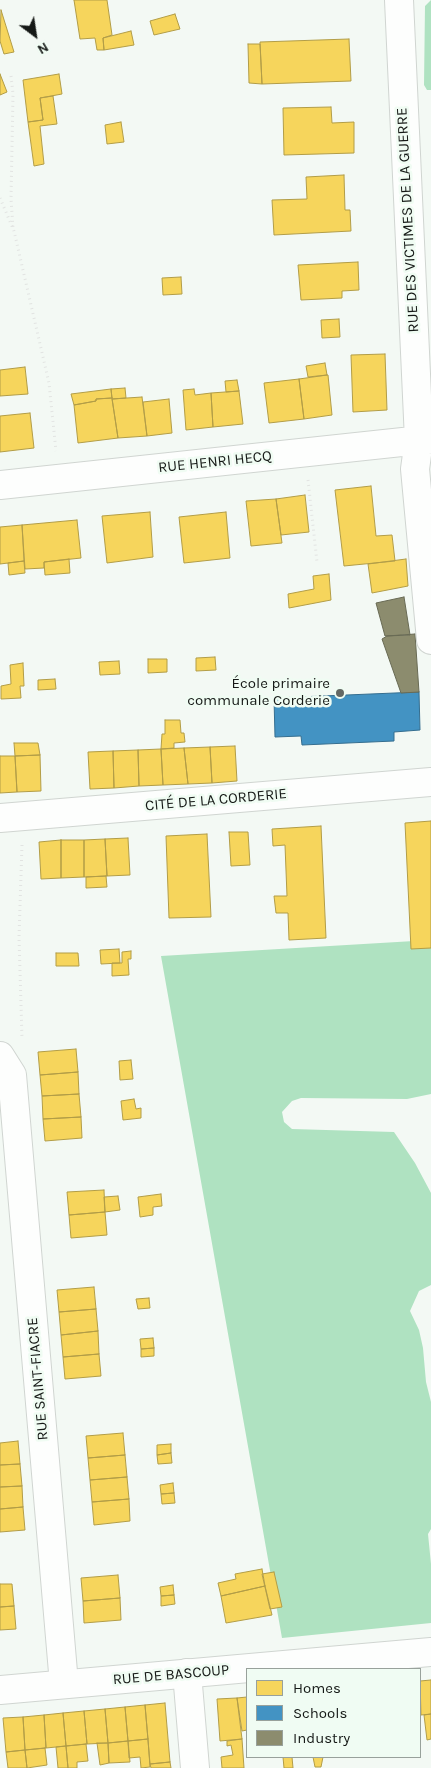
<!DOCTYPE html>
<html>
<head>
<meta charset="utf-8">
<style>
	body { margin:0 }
	#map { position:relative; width:431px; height:1768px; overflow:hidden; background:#f3f9f4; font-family:Karla,sans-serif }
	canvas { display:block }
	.legend { position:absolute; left:246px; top:1668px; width:175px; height:90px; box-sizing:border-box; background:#f0fcf3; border:1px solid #98a19b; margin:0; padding:6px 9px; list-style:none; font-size:15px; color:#151916 }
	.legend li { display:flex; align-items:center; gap:10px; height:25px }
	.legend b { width:25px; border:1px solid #98a19b }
	.north { position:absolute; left:10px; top:10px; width:50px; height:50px; -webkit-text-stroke:4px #f0fcf3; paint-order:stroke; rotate:149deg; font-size:14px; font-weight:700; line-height:20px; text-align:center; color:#151916 }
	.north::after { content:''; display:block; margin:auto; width:18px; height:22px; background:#151916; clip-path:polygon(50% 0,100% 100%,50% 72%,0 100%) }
</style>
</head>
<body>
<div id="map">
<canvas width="431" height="1768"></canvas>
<ul class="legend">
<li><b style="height:14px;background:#f6d55c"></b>Homes</li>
<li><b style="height:14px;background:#4393c3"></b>Schools</li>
<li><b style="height:14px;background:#8c8c6e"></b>Industry</li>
</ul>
<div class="north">N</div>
</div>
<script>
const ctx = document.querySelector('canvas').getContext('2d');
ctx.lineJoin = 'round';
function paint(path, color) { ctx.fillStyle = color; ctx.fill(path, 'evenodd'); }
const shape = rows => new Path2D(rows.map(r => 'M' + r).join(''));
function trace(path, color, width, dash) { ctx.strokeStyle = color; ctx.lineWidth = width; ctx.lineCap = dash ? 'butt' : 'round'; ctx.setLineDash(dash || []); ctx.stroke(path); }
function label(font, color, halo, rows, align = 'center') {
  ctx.font = font + ' Karla,sans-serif'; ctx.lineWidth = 5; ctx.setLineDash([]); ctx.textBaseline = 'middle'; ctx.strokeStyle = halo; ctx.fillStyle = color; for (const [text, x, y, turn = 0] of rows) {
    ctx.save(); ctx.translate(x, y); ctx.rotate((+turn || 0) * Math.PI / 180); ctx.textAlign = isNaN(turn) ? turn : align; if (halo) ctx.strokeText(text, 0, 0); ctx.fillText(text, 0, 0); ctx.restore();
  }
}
const forest = shape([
	[431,0,431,90,427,90,424,85,425,6],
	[431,940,431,1094,407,1099,301,1098,292,1101,282,1112,284,1122,292,1129,394,1132,415,1163,431,1193,431,1285,419,1291,410,1311,419,1330,423,1348,426,1382,431,1402,431,1529,428,1534,431,1564,431,1623,282,1638,161,956]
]);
const homes = shape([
	[74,0,107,0,112,35,103,38,104,50,97,50,95,38,80,39,74,0],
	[1,10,14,52,4,54,0,41,1,10],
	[175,14,180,29,154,35,150,21,175,14],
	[131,31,134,45,104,50,103,38,131,31],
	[349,39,351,81,262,84,260,42,349,39],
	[248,44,260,44,262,84,249,83,248,44],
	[0,74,7,92,0,95,0,74],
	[59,74,62,94,40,98,43,120,28,122,23,80,59,74],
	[53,96,57,124,40,126,44,164,34,166,28,122,43,120,40,98,53,96],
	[331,107,332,123,354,122,354,153,284,155,283,108,331,107],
	[121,122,124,142,107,144,105,125,121,122],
	[344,175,345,210,350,210,351,231,274,235,272,200,307,199,306,177,344,175],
	[358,262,359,290,342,291,342,298,301,300,298,265,358,262],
	[181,277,182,294,163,295,162,278,181,277],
	[339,319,340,337,322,338,321,320,339,319],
	[385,354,387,410,353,412,351,355,385,354],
	[325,363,327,375,308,377,306,366,325,363],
	[25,367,28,394,0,396,0,370,25,367],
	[327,375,328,375,332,415,304,419,299,379,327,375],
	[299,379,304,419,269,423,264,383,299,379],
	[237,380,239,391,226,392,225,381,237,380],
	[125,388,126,398,112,399,111,389,125,388],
	[111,389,112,398,96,399,96,401,74,405,71,394,111,389],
	[194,389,195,395,211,393,213,427,186,430,183,390,194,389],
	[239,391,243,424,213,427,211,393,239,391],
	[142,397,147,436,118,438,112,399,142,397],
	[112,398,118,438,78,443,74,405,96,401,96,399,112,398],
	[169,399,172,433,147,436,143,402,169,399],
	[30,413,34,448,0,452,0,416,30,413],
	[371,486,376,536,392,535,395,561,344,566,335,490,371,486],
	[305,495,309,532,281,535,276,499,305,495],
	[276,499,282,543,251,546,246,501,276,499],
	[150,512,153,557,107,563,102,516,150,512],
	[226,512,230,558,184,563,179,517,226,512],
	[77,520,81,558,44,562,44,568,25,569,22,525,77,520],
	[22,525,24,561,0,564,0,527,22,525],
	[69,559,70,573,45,575,44,562,69,559],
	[406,559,408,586,372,593,368,564,406,559],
	[24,561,25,573,9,575,8,563,24,561],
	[329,574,331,600,289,608,288,594,314,589,313,576,329,574],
	[215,657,216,670,196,671,196,658,215,657],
	[148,659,167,659,167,672,148,673,148,659],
	[119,661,120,674,100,675,99,662,119,661],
	[23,663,24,686,20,686,21,698,1,699,1,686,11,684,10,665,23,663],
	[55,679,56,689,38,690,38,680,55,679],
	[165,720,180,720,181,733,184,733,185,742,174,743,174,748,161,749,162,734,165,734,165,720],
	[14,743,38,743,40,755,15,756,14,743],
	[235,746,237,781,212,783,210,747,235,746],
	[210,747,212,783,188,784,184,748,210,747],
	[184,748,188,784,163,785,161,749,184,748],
	[161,749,163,785,139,786,138,750,161,749],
	[138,750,139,786,114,788,113,751,138,750],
	[113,751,114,788,90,789,88,752,113,751],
	[40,755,41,791,17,792,15,756,40,755],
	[0,756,15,756,17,792,0,793,0,756],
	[431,821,431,948,411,949,405,823,431,821],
	[321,826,326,938,289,940,288,913,276,913,274,896,287,896,285,845,273,846,272,829,321,826],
	[229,832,248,832,250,865,231,866,229,832],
	[207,834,211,917,169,918,166,836,207,834],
	[128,838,130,875,107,876,105,839,128,838],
	[105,839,107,876,84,877,84,840,105,839],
	[61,840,61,878,41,879,39,842,61,840],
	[61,840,84,840,84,877,61,878,61,840],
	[106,876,107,887,86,888,86,877,106,876],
	[119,949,120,963,101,964,100,950,119,949],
	[131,951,131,959,128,959,129,975,112,976,112,963,122,963,122,952,131,951],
	[56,953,78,953,79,966,56,966,56,953],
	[76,1049,78,1072,40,1075,38,1052,76,1049],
	[131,1060,133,1079,120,1080,119,1061,131,1060],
	[78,1072,79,1094,42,1096,40,1075,78,1072],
	[79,1094,81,1117,43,1119,42,1096,79,1094],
	[134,1099,136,1109,141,1108,141,1118,123,1120,121,1101,134,1099],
	[81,1117,82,1138,45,1141,43,1119,81,1117],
	[104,1190,105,1212,69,1215,67,1192,104,1190],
	[161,1194,162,1206,153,1207,153,1215,140,1217,138,1197,161,1194],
	[118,1196,120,1210,105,1212,104,1197,118,1196],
	[105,1212,107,1235,71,1238,69,1215,105,1212],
	[94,1287,96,1309,59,1312,57,1290,94,1287],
	[149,1298,150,1308,138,1309,136,1299,149,1298],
	[96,1309,98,1331,61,1335,59,1312,96,1309],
	[98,1331,99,1354,63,1357,61,1335,98,1331],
	[153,1338,154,1348,141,1349,140,1339,153,1338],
	[154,1348,154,1356,141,1357,141,1349,154,1348],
	[99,1354,101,1376,65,1379,63,1357,99,1354],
	[123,1433,125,1455,88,1458,86,1436,123,1433],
	[18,1441,20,1464,0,1465,0,1443,18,1441],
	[171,1444,171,1453,157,1455,157,1445,171,1444],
	[171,1453,172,1463,158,1464,157,1455,171,1453],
	[125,1455,127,1477,90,1480,88,1458,125,1455],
	[20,1464,22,1486,0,1487,0,1465,20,1464],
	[127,1477,129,1499,92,1502,90,1480,127,1477],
	[173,1483,174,1493,161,1494,160,1485,173,1483],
	[22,1486,23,1507,0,1509,0,1487,22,1486],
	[174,1493,175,1503,162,1504,161,1494,174,1493],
	[129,1499,130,1521,94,1525,92,1502,129,1499],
	[23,1507,25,1530,0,1532,0,1509,23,1507],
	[262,1569,265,1586,221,1596,218,1583,236,1579,235,1574,262,1569],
	[274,1572,282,1607,270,1609,262,1574,274,1572],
	[118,1575,120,1598,83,1601,81,1578,118,1575],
	[0,1584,12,1584,14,1606,0,1607,0,1584],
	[173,1585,174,1595,161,1596,160,1587,173,1585],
	[265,1586,272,1615,226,1623,221,1596,265,1586],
	[174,1595,175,1604,161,1606,161,1596,174,1595],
	[120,1598,121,1620,84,1623,83,1601,120,1598],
	[14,1606,16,1629,0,1630,0,1607,14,1606],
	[431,1680,431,1714,421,1715,420,1681,431,1680],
	[247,1697,247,1730,242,1731,237,1698,247,1697],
	[237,1698,242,1739,220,1741,217,1699,237,1698],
	[165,1703,170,1762,150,1764,145,1705,165,1703],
	[145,1705,148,1739,128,1741,125,1707,145,1705],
	[125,1707,128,1741,108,1743,105,1709,125,1707],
	[105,1709,108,1743,87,1744,84,1711,105,1709],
	[84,1711,87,1744,66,1746,63,1713,84,1711],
	[63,1713,66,1746,46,1748,44,1715,63,1713],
	[431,1714,431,1739,427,1740,424,1715,431,1714],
	[44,1715,46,1748,25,1750,23,1717,44,1715],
	[23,1717,25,1750,6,1752,3,1718,23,1717],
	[148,1739,150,1767,141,1768,140,1757,129,1758,128,1741,148,1739],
	[242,1739,244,1768,222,1768,221,1757,233,1755,231,1745,227,1746,227,1741,242,1739],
	[128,1741,130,1762,109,1763,108,1743,128,1741],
	[97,1743,108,1743,109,1763,100,1765,97,1743],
	[86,1744,88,1761,77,1762,77,1768,68,1768,66,1746,86,1744],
	[66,1746,68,1768,58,1768,56,1747,66,1746],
	[45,1748,47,1765,27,1768,25,1750,45,1748],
	[25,1750,27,1768,8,1768,6,1752,25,1750],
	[283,1757,292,1757,293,1768,284,1768,283,1757],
	[313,1757,323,1757,321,1767,315,1767,313,1757],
	[170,1762,171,1768,151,1768,150,1764,170,1762]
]);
const schools = shape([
	[419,692,420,730,394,732,394,741,302,745,301,736,275,737,274,698,419,692]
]);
const industry = shape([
	[404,597,410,635,385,636,376,603,404,597],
	[415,634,419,692,401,693,382,639,387,636,415,634]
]);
const path = shape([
	[11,76,13,94,11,199,13,228],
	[0,198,14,231,49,383,56,451],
	[308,480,317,562],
	[22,845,19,937,22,1038]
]);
const minor = shape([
	[399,0,419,440,415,469,431,640],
	[0,485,431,439],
	[0,818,431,782],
	[0,1056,12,1075,64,1684],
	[187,1673,195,1768]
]);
const secondary = shape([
	[0,1690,431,1652]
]);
const markers = [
	[340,693,5,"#636764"]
];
const streetNames = [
	["RUE DES VICTIMES DE LA GUERRE",408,220,-93],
	["RUE HENRI HECQ",215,462,-6],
	["CITÉ DE LA CORDERIE",216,800,-5],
	["RUE SAINT-FIACRE",38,1379,-95],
	["RUE DE BASCOUP",171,1675,-5]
];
const poiNames = [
	["École primaire",330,684],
	["communale Corderie",330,701]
];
paint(forest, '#afe2c1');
paint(homes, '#f6d55c');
trace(homes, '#b29d47', 1);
paint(schools, '#4393c3');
trace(schools, '#356e8f', 1);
paint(industry, '#8c8c6e');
trace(industry, '#686a54', 1);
trace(minor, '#d0d5d1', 30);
trace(secondary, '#d0d5d1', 30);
trace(path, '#e2e4e2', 3, [1, 4]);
trace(minor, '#fdfefd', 28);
trace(secondary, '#fdfefd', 28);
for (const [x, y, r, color] of markers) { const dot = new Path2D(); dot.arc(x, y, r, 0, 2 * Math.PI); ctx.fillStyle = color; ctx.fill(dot); trace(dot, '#f0fcf3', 2); }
label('15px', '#151916', '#f0fcf3', streetNames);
label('15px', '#151916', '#f0fcf3', poiNames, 'right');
</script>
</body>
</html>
